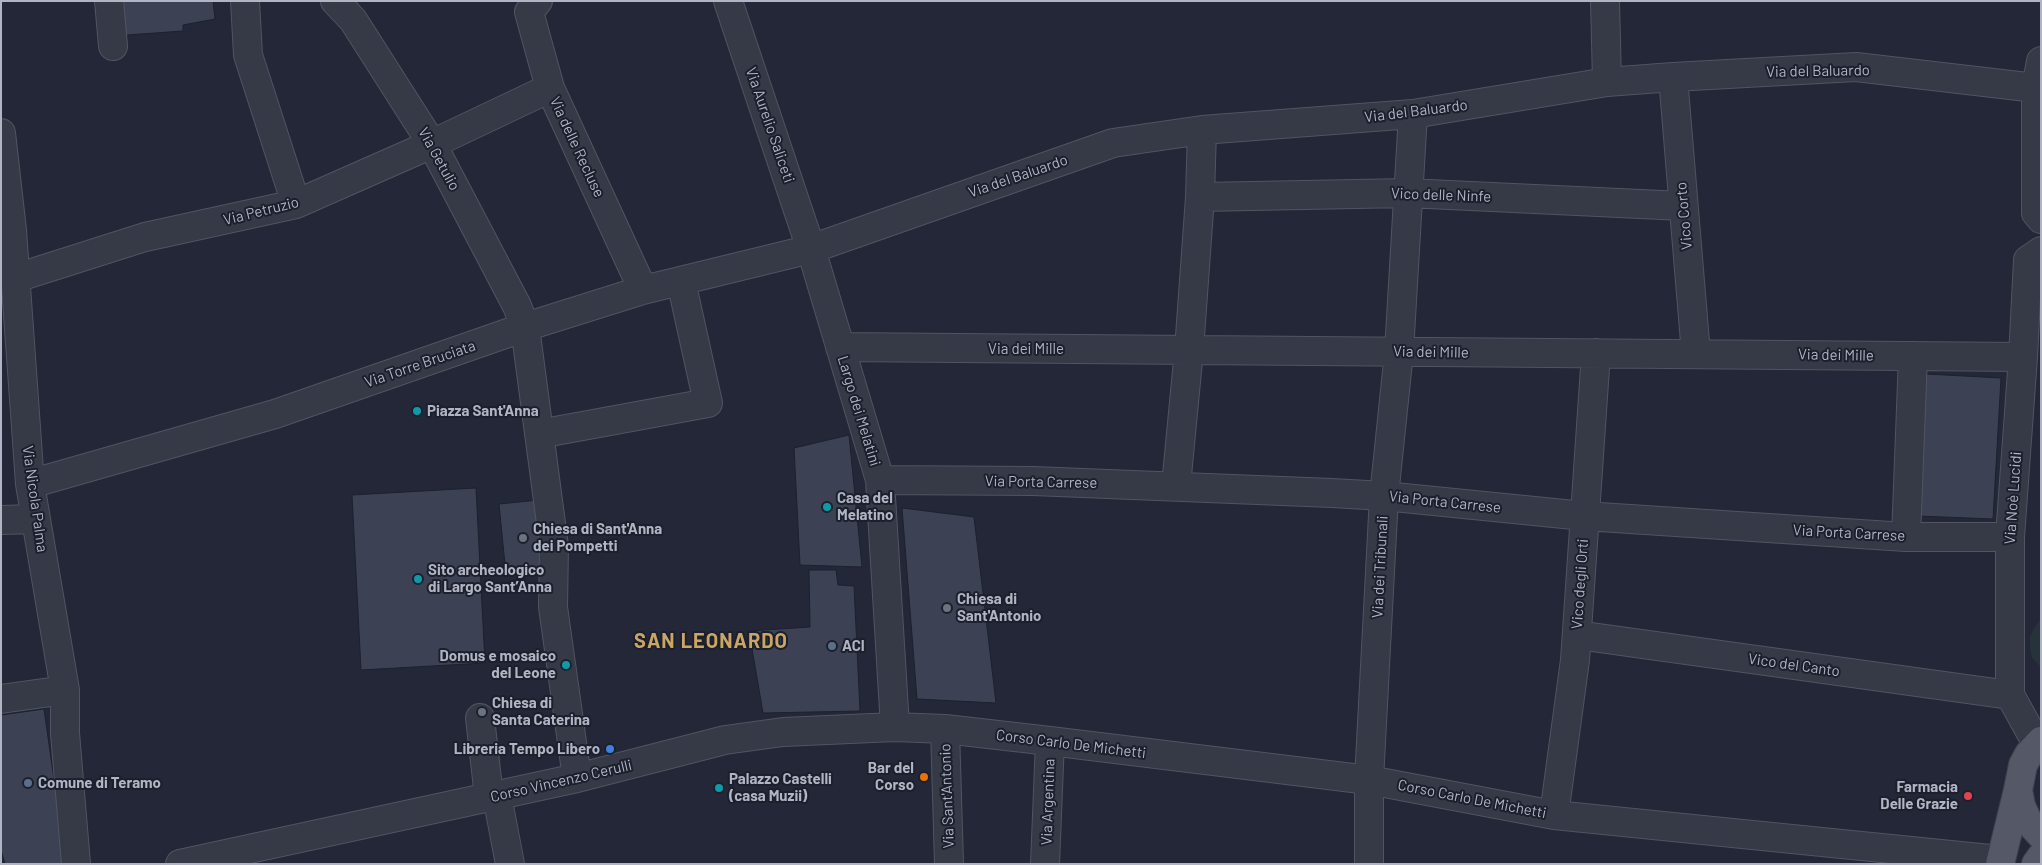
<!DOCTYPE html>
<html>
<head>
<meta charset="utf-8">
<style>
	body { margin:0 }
	#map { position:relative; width:2042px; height:865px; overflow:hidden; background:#232737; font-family:Barlow,sans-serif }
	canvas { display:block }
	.frame { position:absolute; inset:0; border:2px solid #b1b4c4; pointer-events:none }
</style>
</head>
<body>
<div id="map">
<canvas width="2042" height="865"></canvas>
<div class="frame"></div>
</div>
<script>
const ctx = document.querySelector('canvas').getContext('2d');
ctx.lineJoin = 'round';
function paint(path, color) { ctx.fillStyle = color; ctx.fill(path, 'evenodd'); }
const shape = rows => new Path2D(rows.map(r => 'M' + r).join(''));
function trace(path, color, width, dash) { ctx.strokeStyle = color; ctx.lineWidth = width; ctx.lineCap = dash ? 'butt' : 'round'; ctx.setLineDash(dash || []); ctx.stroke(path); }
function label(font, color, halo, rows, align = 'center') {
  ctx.font = font + ' Barlow,sans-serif'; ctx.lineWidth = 4; ctx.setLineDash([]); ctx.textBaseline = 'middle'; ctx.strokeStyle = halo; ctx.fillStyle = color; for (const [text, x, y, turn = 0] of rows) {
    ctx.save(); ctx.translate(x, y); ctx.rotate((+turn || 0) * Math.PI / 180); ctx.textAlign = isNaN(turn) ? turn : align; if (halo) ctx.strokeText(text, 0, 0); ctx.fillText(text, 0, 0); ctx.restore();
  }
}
const green = shape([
	[2041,619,2041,667,2032,658,2030,648,2030,637,2034,628]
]);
const building = shape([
	[111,1,213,1,215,19,183,25,183,31,113,36,111,1],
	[1926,374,2001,378,1993,519,1918,516,1926,374],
	[849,435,862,567,800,565,794,448,849,435],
	[476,488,485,663,361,670,352,495,476,488],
	[539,500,546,571,506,575,499,504,539,500],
	[902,508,974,517,996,703,917,699,902,508],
	[809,570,836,570,838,585,854,586,860,711,763,713,749,631,810,627,809,570],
	[44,709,66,864,5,864,1,850,1,715,44,709]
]);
const minor = shape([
	[109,1,113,46],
	[245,1,248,55,296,204],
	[335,1,353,20,432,144,517,306,525,327,554,546,553,607,577,778],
	[538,1,529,12,550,88,643,290],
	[728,1,811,249,880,480,895,727],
	[1605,1,1607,82],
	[2041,61,2036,88,2036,213,2041,219],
	[1673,77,1696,354],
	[1,133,12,230,30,484,65,690,65,733,76,864],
	[1200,197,1407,193,1683,206],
	[16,278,145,237,296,204,432,144,550,88],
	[840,347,2023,357],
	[539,434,708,403,681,281],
	[880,480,1033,481,1332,493,1384,496,1584,516,1906,537,2010,537],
	[30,484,275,414,525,327,643,290,811,249,1113,143,1202,130,1413,114,1607,82,1673,77,1856,67,2036,88],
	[1176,486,1189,350,1200,197,1202,130],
	[1,520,36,519],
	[1906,537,1913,356],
	[1577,635,2010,695],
	[1,699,65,690],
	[480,718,489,797],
	[945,729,949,864],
	[2037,744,2010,695,2010,537,2023,357,2028,260,2041,251],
	[497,796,510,864],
	[1554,815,1575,660,1596,353],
	[180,864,577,778,725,740,783,732,895,727,945,729,1050,741,1369,780,1554,815,2000,860],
	[1045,864,1050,741],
	[1369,864,1369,780,1384,496,1399,352,1413,114]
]);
const major = shape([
	[2041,741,2029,754,2023,765,2018,790,2021,806,2028,821,2041,835],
	[2000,864,2018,790],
	[2036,864,2041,857]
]);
const markers = [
	[417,411,5,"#0f9aa8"],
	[827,507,5,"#0f9aa8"],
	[523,538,5,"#6b7280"],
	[418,579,5,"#0f9aa8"],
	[947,608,5,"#6b7280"],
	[832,646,5,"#5c6f8a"],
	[566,665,5,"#0f9aa8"],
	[482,712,5,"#6b7280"],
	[610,749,5,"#3f7fe0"],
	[924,777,5,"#e8710a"],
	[28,783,5,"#5c6f8a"],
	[719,788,5,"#0f9aa8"],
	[1968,796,5,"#e0444e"]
];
const streetNames = [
	["Via del Baluardo",1818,71,-1],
	["Via del Baluardo",1416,111,-7],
	["Via Aurelio Saliceti",770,125,71],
	["Via delle Recluse",577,147,65],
	["Via Getulio",439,159,61],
	["Via del Baluardo",1018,176,-19],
	["Vico delle Ninfe",1441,195,2],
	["Via Petruzio",261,211,-14],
	["Vico Corto",1684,216,-95],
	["Via dei Mille",1026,349],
	["Via dei Mille",1431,352,1],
	["Via dei Mille",1836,355,1],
	["Via Torre Bruciata",420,364,-19],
	["Largo dei Melatini",859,411,73],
	["Via Porta Carrese",1041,482,1],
	["Via Noè Lucidi",2013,498,-86],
	["Via Nicola Palma",35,499,82],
	["Via Porta Carrese",1445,502,6],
	["Via Porta Carrese",1849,533,3],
	["Via dei Tribunali",1380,567,-87],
	["Vico degli Orti",1580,584,-86],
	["Vico del Canto",1794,665,8],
	["Corso Carlo De Michetti",1071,744,7],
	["Corso Vincenzo Cerulli",561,781,-13],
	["Via Sant'Antonio",947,796,-92],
	["Corso Carlo De Michetti",1472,799,11],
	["Via Argentina",1048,802,-88]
];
const poiNames = [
	["Piazza Sant'Anna",427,411],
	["Casa del",837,498],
	["Melatino",837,515],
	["Chiesa di Sant'Anna",533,529],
	["dei Pompetti",533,546],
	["Sito archeologico",428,570],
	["di Largo Sant’Anna",428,587],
	["Chiesa di",957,599],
	["Sant'Antonio",957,616],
	["ACI",842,646],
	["Domus e mosaico",556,656,"right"],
	["del Leone",556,673,"right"],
	["Chiesa di",492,703],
	["Santa Caterina",492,720],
	["Libreria Tempo Libero",600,749,"right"],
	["Bar del",914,768,"right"],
	["Corso",914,785,"right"],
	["Palazzo Castelli",729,779],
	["(casa Muzii)",729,796],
	["Comune di Teramo",38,783],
	["Farmacia",1958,787,"right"],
	["Delle Grazie",1958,804,"right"]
];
const districtNames = [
	["SAN LEONARDO",711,641]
];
paint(green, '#263439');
paint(building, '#3c4254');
trace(building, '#1d212e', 1);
trace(minor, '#515462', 30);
trace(major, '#3f4351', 30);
trace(minor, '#363a47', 28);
trace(major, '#545867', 28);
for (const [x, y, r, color] of markers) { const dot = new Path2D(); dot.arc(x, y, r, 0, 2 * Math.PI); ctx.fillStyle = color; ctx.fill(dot); trace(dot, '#1c1f2c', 2); }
label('15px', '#b1b4c4', '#1c1f2c', streetNames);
label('bold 15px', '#b1b4c4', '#1c1f2c', poiNames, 'left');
ctx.letterSpacing = '1px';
label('bold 20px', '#c9a566', '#1c1f2c', districtNames);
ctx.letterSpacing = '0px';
</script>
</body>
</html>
